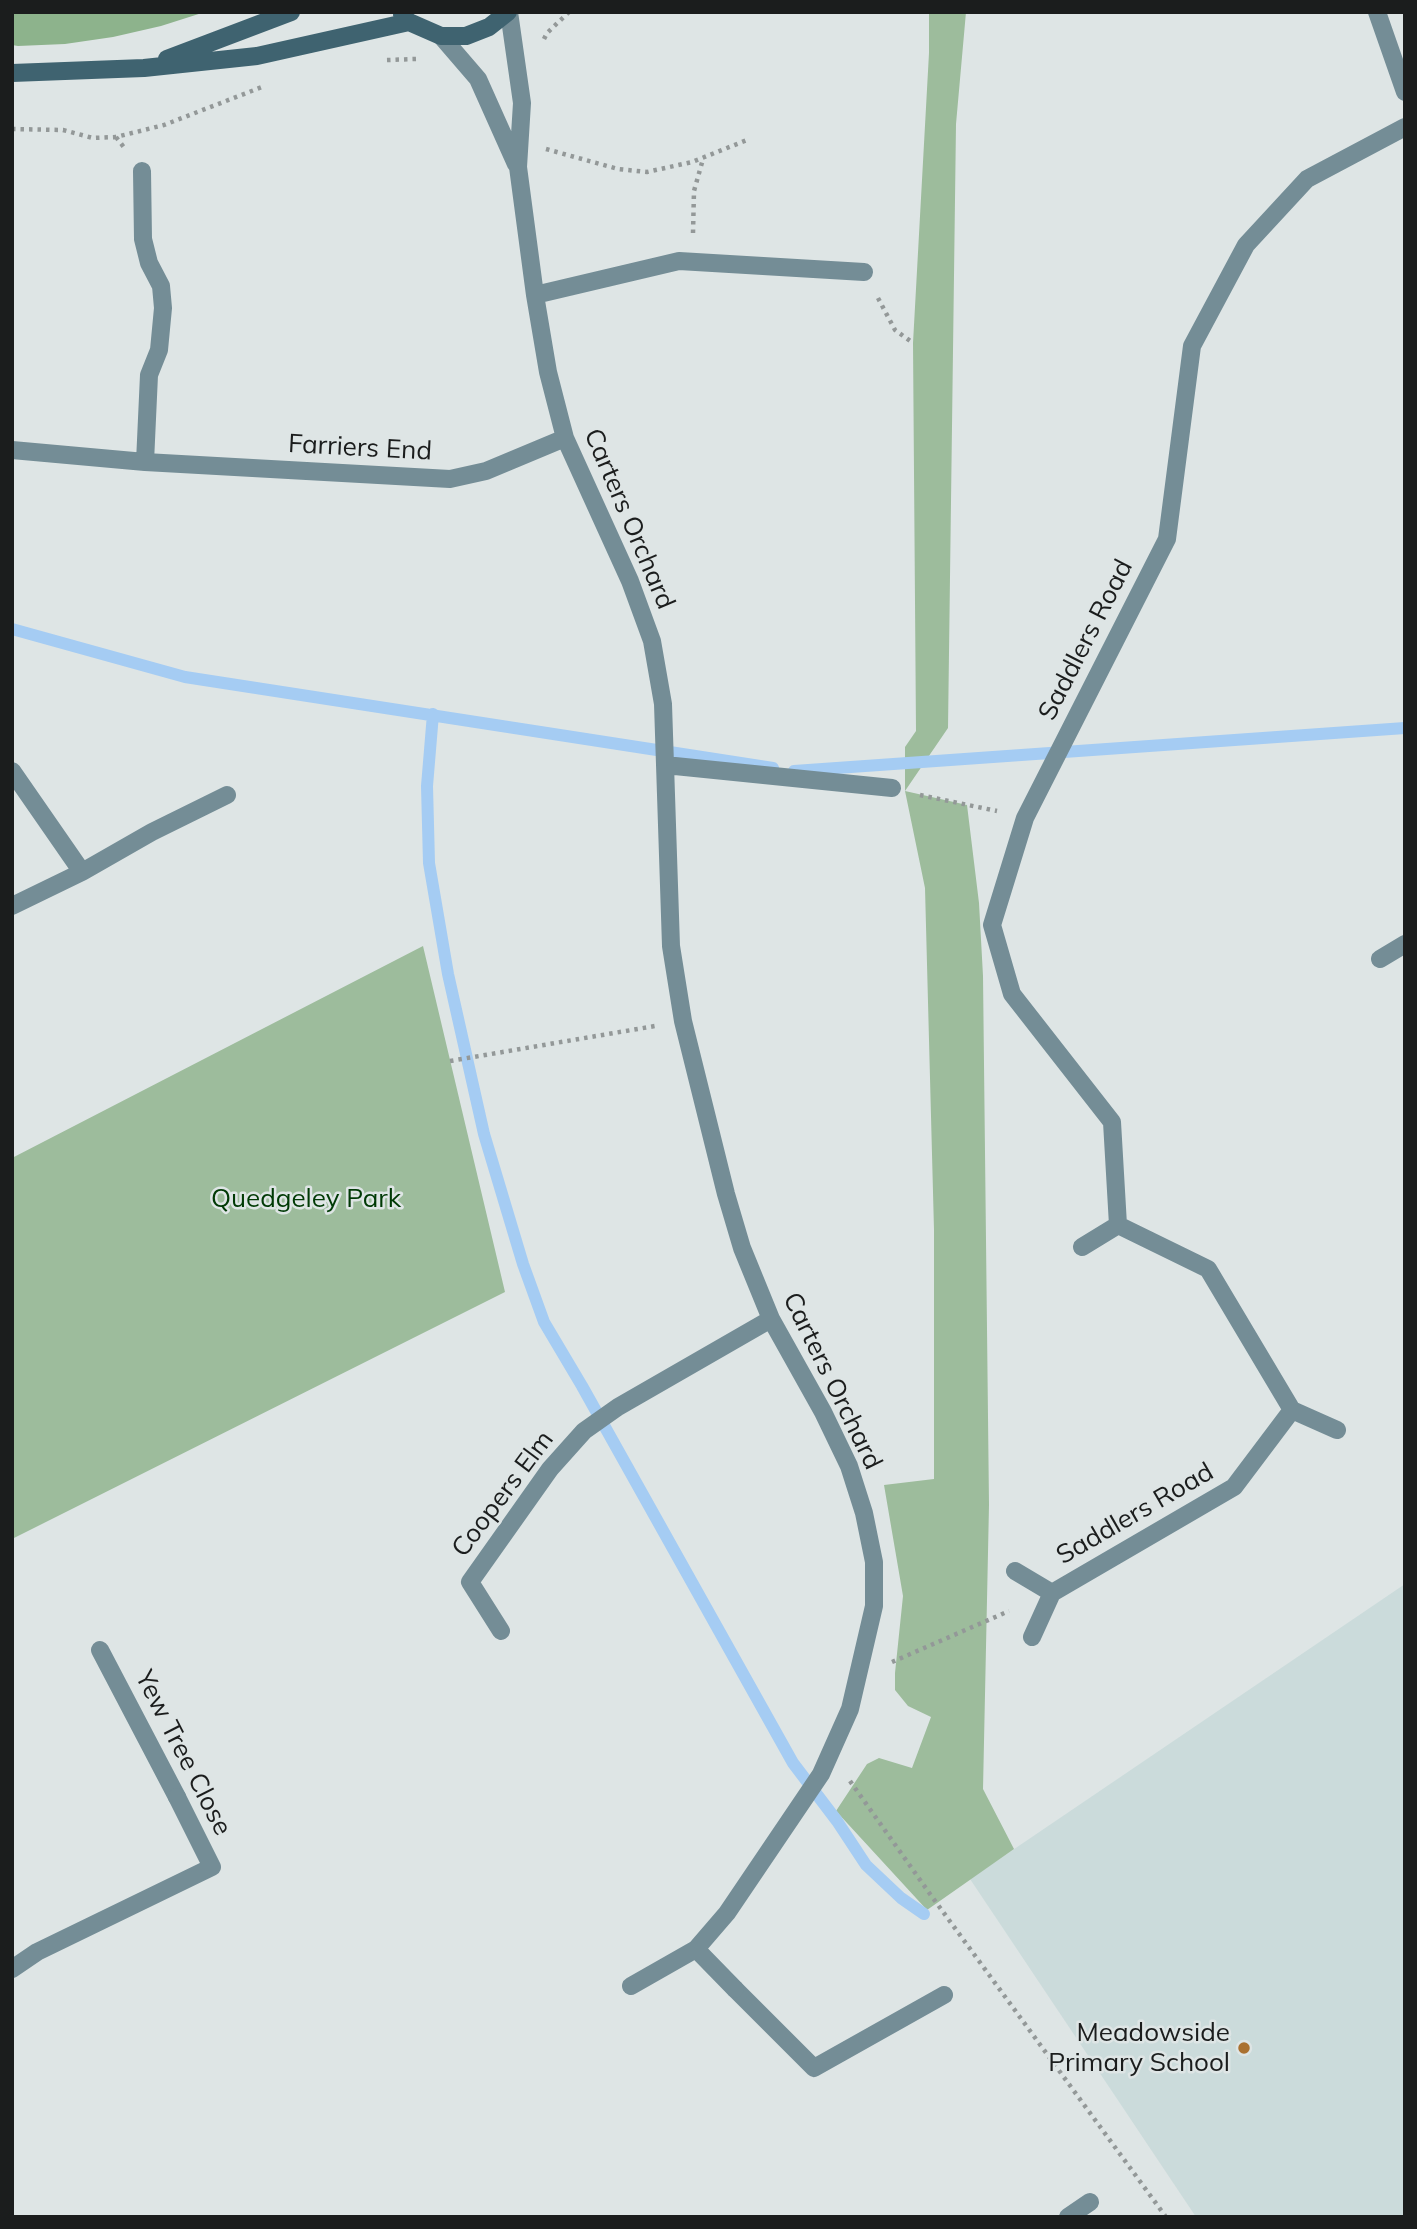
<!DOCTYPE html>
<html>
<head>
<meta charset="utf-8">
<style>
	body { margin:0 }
	#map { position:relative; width:1417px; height:2229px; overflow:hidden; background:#dee5e5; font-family:Mulish,sans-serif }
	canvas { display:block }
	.frame { position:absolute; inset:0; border:14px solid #1b1d1d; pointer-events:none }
</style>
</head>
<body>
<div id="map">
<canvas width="1417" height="2229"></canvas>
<div class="frame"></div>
</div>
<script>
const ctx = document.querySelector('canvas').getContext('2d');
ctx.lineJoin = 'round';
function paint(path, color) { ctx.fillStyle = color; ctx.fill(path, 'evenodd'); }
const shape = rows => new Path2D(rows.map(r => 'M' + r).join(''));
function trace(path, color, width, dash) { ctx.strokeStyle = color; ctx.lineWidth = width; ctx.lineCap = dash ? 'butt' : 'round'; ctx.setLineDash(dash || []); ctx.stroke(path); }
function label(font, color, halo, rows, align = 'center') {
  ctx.font = font + ' Mulish,sans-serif'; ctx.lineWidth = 5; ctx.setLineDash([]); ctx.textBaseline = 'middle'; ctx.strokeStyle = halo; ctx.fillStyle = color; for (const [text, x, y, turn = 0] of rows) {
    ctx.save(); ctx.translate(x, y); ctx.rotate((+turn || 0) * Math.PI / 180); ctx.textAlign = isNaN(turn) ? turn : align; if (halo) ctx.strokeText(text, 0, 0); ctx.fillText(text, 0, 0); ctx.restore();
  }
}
const built = shape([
	[1405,1584,1405,2217,1196,2217,970,1879]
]);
const green = shape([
	[929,12,966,12,956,124,948,728,905,791,967,805,979,903,983,976,989,1505,983,1789,1014,1849,927,1910,836,1811,867,1764,879,1758,912,1768,931,1717,908,1706,895,1690,895,1673,903,1596,884,1485,934,1479,934,1230,925,888,905,791,905,747,916,731,913,343,929,53],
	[423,946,505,1292,12,1539,12,1158]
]);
const forest = shape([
	[12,12,205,12,161,26,113,37,65,44,18,46,12,45]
]);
const stream = shape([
	[12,629,185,677,773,768],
	[433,714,427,786,429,863,448,974,484,1134,523,1264,544,1322,582,1386,793,1763,837,1821,866,1865,901,1898,924,1914],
	[794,771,1405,728]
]);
const path = shape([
	[544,39,547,33,569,12],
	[387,60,416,59],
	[12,129,63,130,93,138,116,137,164,125,262,87],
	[116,137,126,150],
	[546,149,618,169,647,172,692,162,747,140],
	[693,233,694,191,703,159],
	[878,298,895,330,913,343],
	[920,795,997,811],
	[450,1061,655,1026],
	[892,1662,1009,1611],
	[850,1781,930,1894,1166,2217]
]);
const lane = shape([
	[100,1650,177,1797],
	[735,1989,814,2068,944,1995],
	[1068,2217,1090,2202]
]);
const street = shape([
	[509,12,522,103,518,167,535,295,548,372,565,438,630,581,652,641,663,704,671,946,683,1021,726,1194,742,1248,771,1319,823,1412,849,1466,864,1513,874,1562,874,1606,850,1709,821,1774,727,1913,696,1949,631,1986],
	[1377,12,1405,92],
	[441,36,478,79,516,164],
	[142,171,143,239,149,263,161,286,163,308,159,350,149,375,145,462],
	[535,295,679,261,864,272],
	[12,450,145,462,450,479,486,471,565,438],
	[665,765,892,788],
	[12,771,82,872,152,832,227,795],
	[12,906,82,872],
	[1380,959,1405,944],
	[1082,1247,1118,1225],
	[1292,1410,1337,1430],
	[1015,1571,1052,1593],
	[501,1631,470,1582,550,1469,584,1431,618,1407,771,1319],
	[1032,1637,1052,1593,1234,1487,1292,1410,1208,1269,1118,1225,1112,1122,1012,994,992,925,1025,818,1167,539,1192,346,1246,245,1307,179,1405,127],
	[696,1949,735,1989],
	[12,1969,37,1952,212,1867,177,1797]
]);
const secondary = shape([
	[402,15,409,22,441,36,466,36,489,27,508,12],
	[167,59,291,12],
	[12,73,144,68,257,56,409,22]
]);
const markers = [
	[1244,2048,7,"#aa7130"]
];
const streetNames = [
	["Farriers End",360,448,3],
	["Carters Orchard",629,519,67],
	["Saddlers Road",1086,640,-63],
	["Carters Orchard",832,1381,64],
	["Coopers Elm",503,1494,-53],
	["Saddlers Road",1135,1514,-30],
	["Yew Tree Close",183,1753,63]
];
const parkNames = [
	["Quedgeley Park",306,1199]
];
const poiNames = [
	["Meadowside",1230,2033],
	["Primary School",1230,2063]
];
paint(built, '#cbdbdb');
paint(green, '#9dbc9c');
paint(forest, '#8db38c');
trace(stream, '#a5ccf3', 12);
trace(path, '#939898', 4.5, [3.5, 5]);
trace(lane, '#748d96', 18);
trace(street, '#748d96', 18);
trace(secondary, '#3f6370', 18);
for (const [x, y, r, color] of markers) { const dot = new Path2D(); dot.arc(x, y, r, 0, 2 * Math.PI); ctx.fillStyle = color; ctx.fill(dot); trace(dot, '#dee5e5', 2.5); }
label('26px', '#1b1d1d', '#dee5e5', streetNames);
label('26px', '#003a05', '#dee5e5', parkNames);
label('26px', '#1b1d1d', '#dee5e5', poiNames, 'right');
</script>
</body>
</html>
